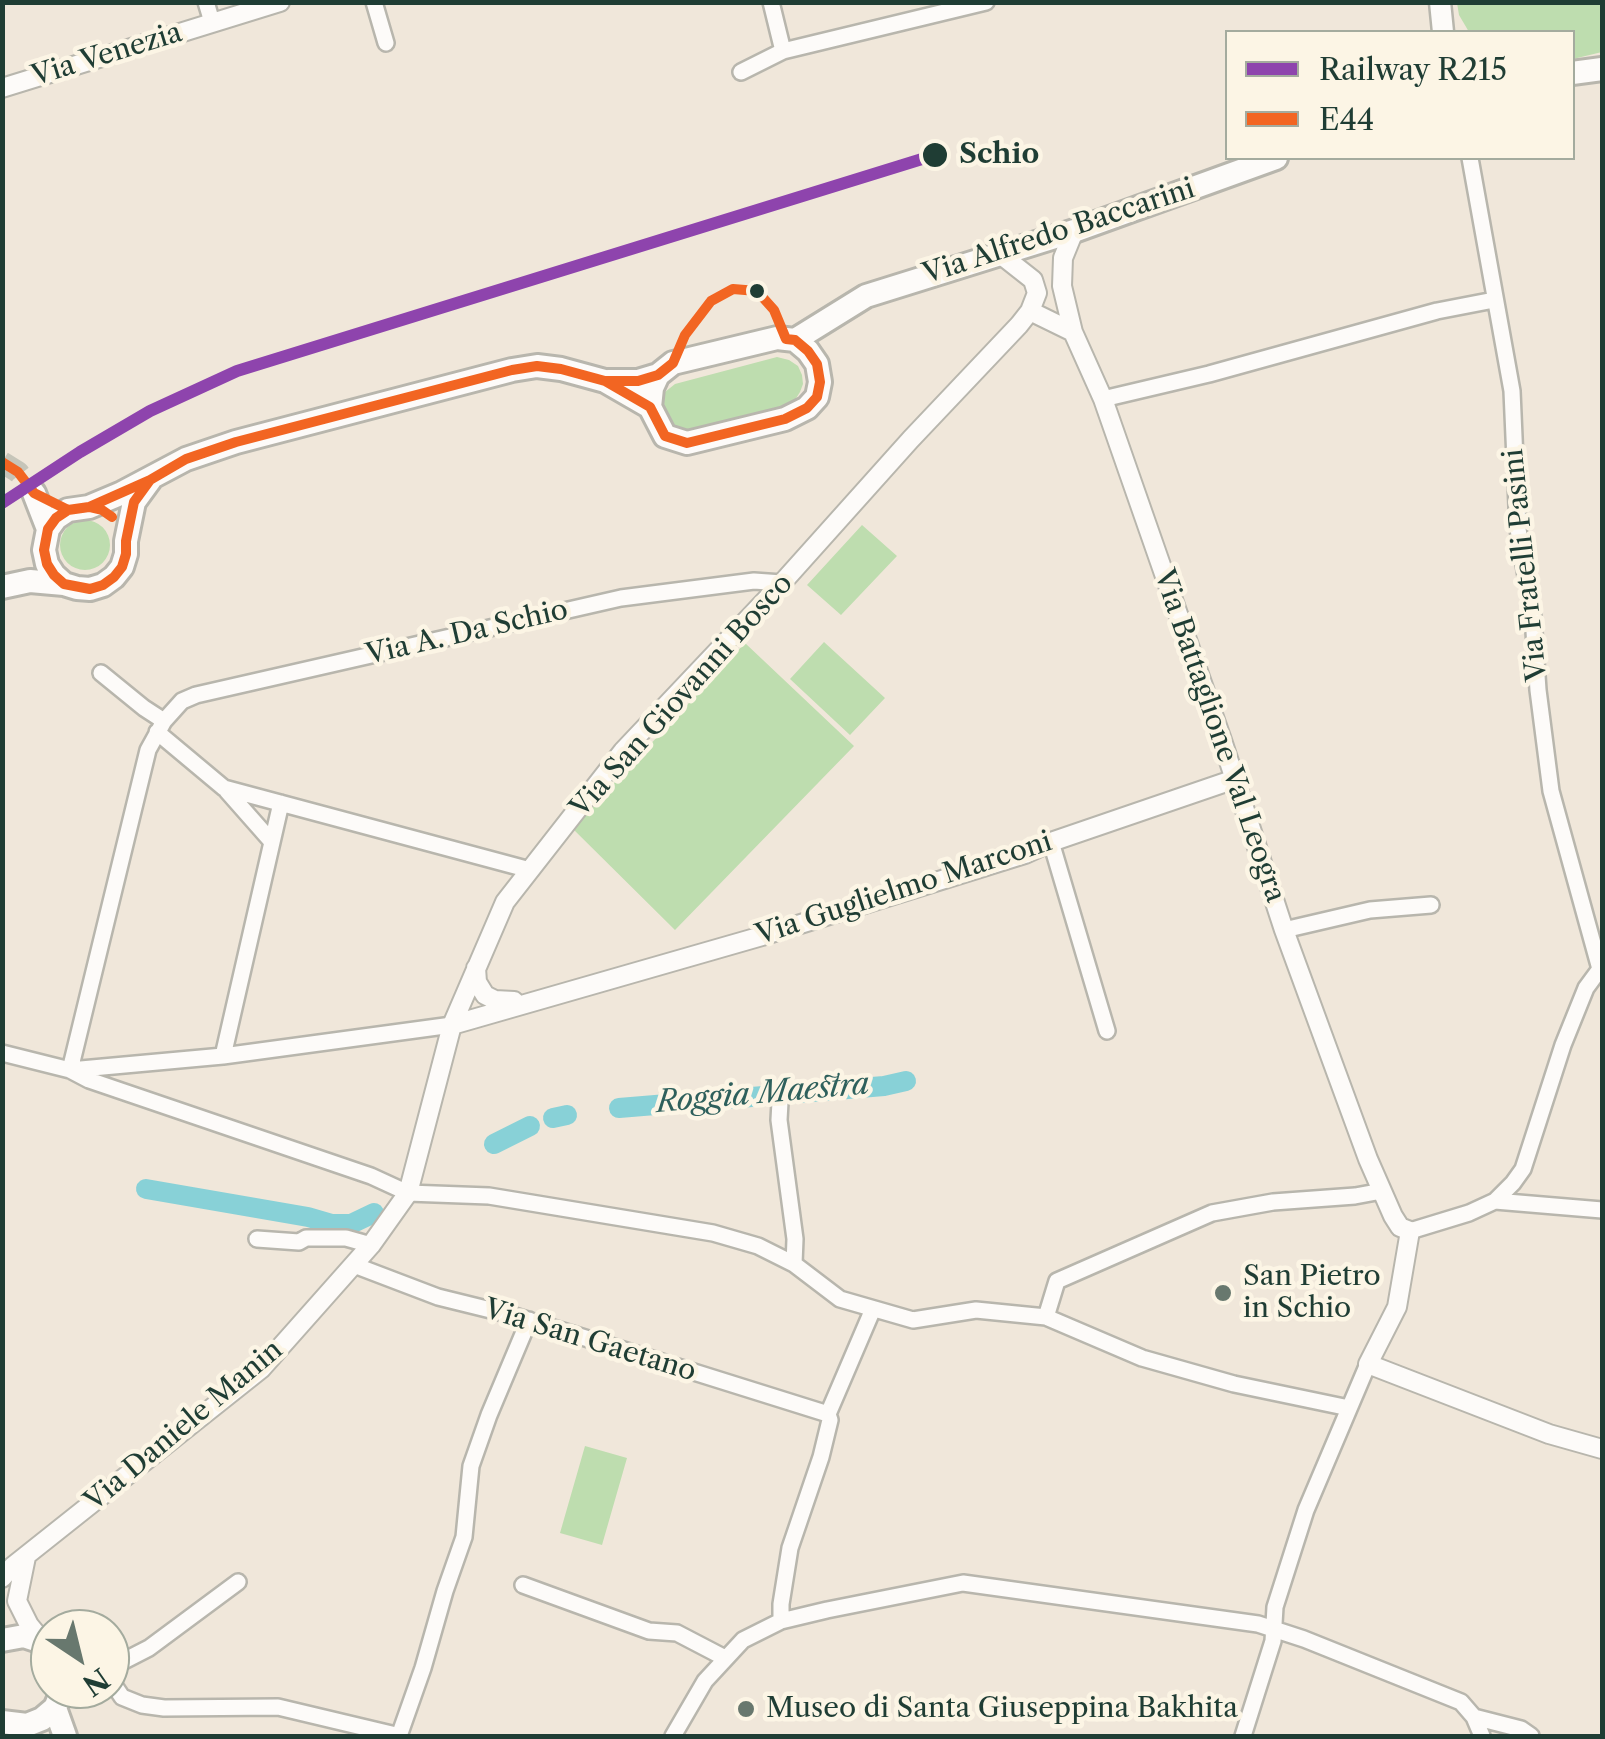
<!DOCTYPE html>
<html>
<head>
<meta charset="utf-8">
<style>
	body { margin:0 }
	#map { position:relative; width:1605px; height:1739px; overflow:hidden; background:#f0e7da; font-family:"Libre Caslon Text",serif }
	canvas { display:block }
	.frame { position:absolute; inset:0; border:5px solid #1f3d34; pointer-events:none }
	.legend { position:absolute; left:1225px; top:30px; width:350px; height:130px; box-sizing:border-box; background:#fcf5e5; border:2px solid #a4ab9e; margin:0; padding:12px 18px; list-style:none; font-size:30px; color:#1f3d34 }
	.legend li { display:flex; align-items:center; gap:20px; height:50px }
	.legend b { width:50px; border:2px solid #a4ab9e }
	.north { position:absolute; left:30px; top:1609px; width:100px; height:100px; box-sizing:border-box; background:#fcf5e5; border:2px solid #a4ab9e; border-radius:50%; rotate:145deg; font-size:28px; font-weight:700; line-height:40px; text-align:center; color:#1f3d34 }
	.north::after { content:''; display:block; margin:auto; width:35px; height:45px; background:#68786e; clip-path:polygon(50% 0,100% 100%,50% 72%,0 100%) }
</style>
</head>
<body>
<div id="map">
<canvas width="1605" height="1739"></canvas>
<div class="frame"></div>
<ul class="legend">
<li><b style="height:12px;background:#8e44ad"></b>Railway R215</li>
<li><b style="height:12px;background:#f26522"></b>E44</li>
</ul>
<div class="north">N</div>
</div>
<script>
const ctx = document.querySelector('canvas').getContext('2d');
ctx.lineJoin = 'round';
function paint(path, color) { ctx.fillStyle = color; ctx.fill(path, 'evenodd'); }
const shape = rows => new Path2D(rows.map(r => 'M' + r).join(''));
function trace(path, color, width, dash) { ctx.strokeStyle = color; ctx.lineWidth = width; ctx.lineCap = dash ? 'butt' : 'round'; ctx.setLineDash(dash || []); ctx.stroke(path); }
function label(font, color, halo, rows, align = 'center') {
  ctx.font = font + ' "Libre Caslon Text",serif'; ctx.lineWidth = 9; ctx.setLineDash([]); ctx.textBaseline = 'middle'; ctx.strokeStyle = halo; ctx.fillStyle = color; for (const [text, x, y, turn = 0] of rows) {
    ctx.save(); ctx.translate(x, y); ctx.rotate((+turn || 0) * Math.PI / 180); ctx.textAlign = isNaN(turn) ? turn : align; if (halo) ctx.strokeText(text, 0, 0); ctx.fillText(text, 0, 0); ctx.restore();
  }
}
const green = shape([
	[1457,3,1602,3,1602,52,1573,59,1572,32,1469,32,1459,15],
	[777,357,789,360,798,366,802,375,803,384,800,392,795,400,786,405,691,430,680,430,665,420,661,403,665,392,675,384],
	'60 545a25 25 0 1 1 50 0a25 25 0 1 1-50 0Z',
	[862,525,897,556,841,615,807,585],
	[824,642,885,698,850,735,790,679],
	[745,643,854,746,675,930,572,828],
	[585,1446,627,1458,602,1545,560,1533]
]);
const canal = shape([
	[619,1108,884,1086,906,1081],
	[553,1118,567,1115],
	[494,1144,530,1126],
	[146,1189,308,1217,332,1224,351,1224,374,1213]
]);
const primaryTunnel = shape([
	[2,462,18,472,34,493]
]);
const minor = shape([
	[206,2,212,22],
	[374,2,386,43],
	[771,2,783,51,986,2],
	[741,72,783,51],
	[1470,158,1512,391,1518,529,1533,617,1538,690,1551,791,1600,969],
	[1103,399,1209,374,1437,311,1494,300],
	[101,673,144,708,164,721],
	[157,732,224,788,530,870],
	[227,791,272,842],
	[1051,842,1107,1031],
	[1284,930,1370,910,1431,905],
	[2,1053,70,1070,89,1080,371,1176,408,1193,489,1196,713,1233,758,1246,794,1264,840,1299,913,1320,976,1310,1046,1317,1057,1281,1212,1213,1273,1202,1355,1196,1382,1191],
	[223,1056,281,803],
	[70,1070,148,750,164,721,182,701,196,695,621,598,754,581,782,583],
	[70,1070,223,1056,452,1025],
	[780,1102,779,1120,795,1239,794,1264],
	[1495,1201,1602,1210],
	[1410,1231,1469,1213,1495,1201,1513,1183,1523,1169,1563,1045,1586,988,1600,969],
	[257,1239,299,1242,306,1238,346,1238,371,1245],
	[354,1265,438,1297,515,1316,828,1414],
	[1046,1317,1142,1358,1234,1384,1349,1408],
	[523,1585,649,1631,677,1633,725,1658],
	[781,1621,781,1604,790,1548,821,1457,830,1420,828,1414,873,1309],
	[110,1668,149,1648,238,1582],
	[110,1669,114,1685,122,1697,142,1705,164,1708,278,1707,400,1736],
	[1474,1717,1521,1729,1531,1736],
	[399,1736,423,1668,445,1591,464,1537,471,1466,489,1415,529,1320],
	[673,1736,705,1681,743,1640,781,1621,827,1610,963,1583,1258,1624,1304,1639,1461,1702,1474,1717,1482,1736],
	[1243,1736,1273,1641,1275,1607,1306,1510,1368,1364]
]);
const tertiary = shape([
	[2,88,280,2],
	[1074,231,1063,258,1062,286,1073,332,1103,399,1222,740,1284,930,1368,1159,1393,1216,1400,1227,1410,1231,1397,1307,1368,1364,1549,1434,1602,1449],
	[1030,311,1073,332],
	[476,968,477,982,485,995,495,1000,514,1001],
	[452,1025,762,936,1025,854,1051,842,1235,779],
	[26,1557,17,1601,29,1625,43,1642],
	[2,1578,13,1566,261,1369,371,1245,408,1193,452,1025,505,902,623,751,782,583,911,439,1019,325,1030,311,1037,293,1033,280,1000,254]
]);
const secondary = shape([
	[1440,2,1443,32]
]);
const primary = shape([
	[1572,73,1602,69],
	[795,340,866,296,1074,231,1276,158],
	[608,381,638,381,658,375,673,363,777,338,795,340,808,351,817,364,820,382,817,397,807,408,785,419,687,443,665,436,650,407,652,388,658,375],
	[150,480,134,502,126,541,126,554,122,567,114,577,103,585,90,589,77,588,64,584,54,575,47,564,44,550,48,529,56,518,68,510,89,507,120,494,186,459,236,442,512,370,537,366,561,369,605,381,650,407],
	[34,493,48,529],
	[2,587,30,581,64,584],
	[2,1640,24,1636,36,1640,50,1649],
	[55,1708,65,1736],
	[2,1722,27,1725,42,1719,55,1708,63,1689]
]);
const bus1 = shape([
	[733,289,757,291,774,310,786,339,795,340,808,351,817,364,820,382,817,397,807,408,785,419,687,443,665,436,650,407,605,381,638,381,658,375,673,363,685,335,711,301,733,289],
	[2,462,18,472,34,493,68,510,89,507,102,510,112,517],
	[150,480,134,502,126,541,126,554,122,567,114,577,103,585,90,589,64,584,54,575,47,564,44,550,48,529,56,518,68,510,89,507,150,480],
	[150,480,186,459,236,442,512,370,537,366,561,369,605,381]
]);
const rail1 = shape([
	[2,503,80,452,150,411,237,371,935,155]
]);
const markers = [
	[935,155,14,"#1f3d34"],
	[757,291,9,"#1f3d34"],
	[1223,1293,10,"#68786e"],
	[746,1709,10,"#68786e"]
];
const streetNames = [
	["Via Venezia",107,55,-17],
	["Via Alfredo Baccarini",1059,232,-18],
	["Via Fratelli Pasini",1526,565,-96],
	["Via A. Da Schio",467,633,-13],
	["Via San Giovanni Bosco",682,696,-48],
	["Via Battaglione Val Leogra",1219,736,71],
	["Via Guglielmo Marconi",904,889,-18],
	["Via San Gaetano",590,1341,17],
	["Via Daniele Manin",184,1426,-40]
];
const stopNames = [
	["Schio",959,155]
];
const poiNames = [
	["San Pietro",1243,1277],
	["in Schio",1243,1309],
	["Museo di Santa Giuseppina Bakhita",766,1709]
];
const waterNames = [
	["Roggia Maestra",763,1094,-5]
];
paint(green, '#beddaf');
trace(canal, '#88d1d7', 20);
trace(primaryTunnel, '#c6c5b9', 22, [22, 11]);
trace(minor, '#b8b6ad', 20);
trace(tertiary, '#b8b6ad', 22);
trace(secondary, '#b8b6ad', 25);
trace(primary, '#b8b6ad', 28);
trace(minor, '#fdfbf9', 15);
trace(tertiary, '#fdfbf9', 18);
trace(secondary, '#fdfbf9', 20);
trace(primary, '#fdfbf9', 22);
trace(bus1, '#f26522', 10);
trace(rail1, '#8e44ad', 12);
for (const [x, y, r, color] of markers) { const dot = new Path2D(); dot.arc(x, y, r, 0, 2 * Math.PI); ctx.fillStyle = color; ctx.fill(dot); trace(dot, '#fcf5e5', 4); }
label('28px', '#1f3d34', '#fcf5e5', streetNames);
label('bold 28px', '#1f3d34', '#fcf5e5', stopNames, 'left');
label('28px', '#1f3d34', '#fcf5e5', poiNames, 'left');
label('italic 30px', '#2e605c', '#fcf5e5', waterNames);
</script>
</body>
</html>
